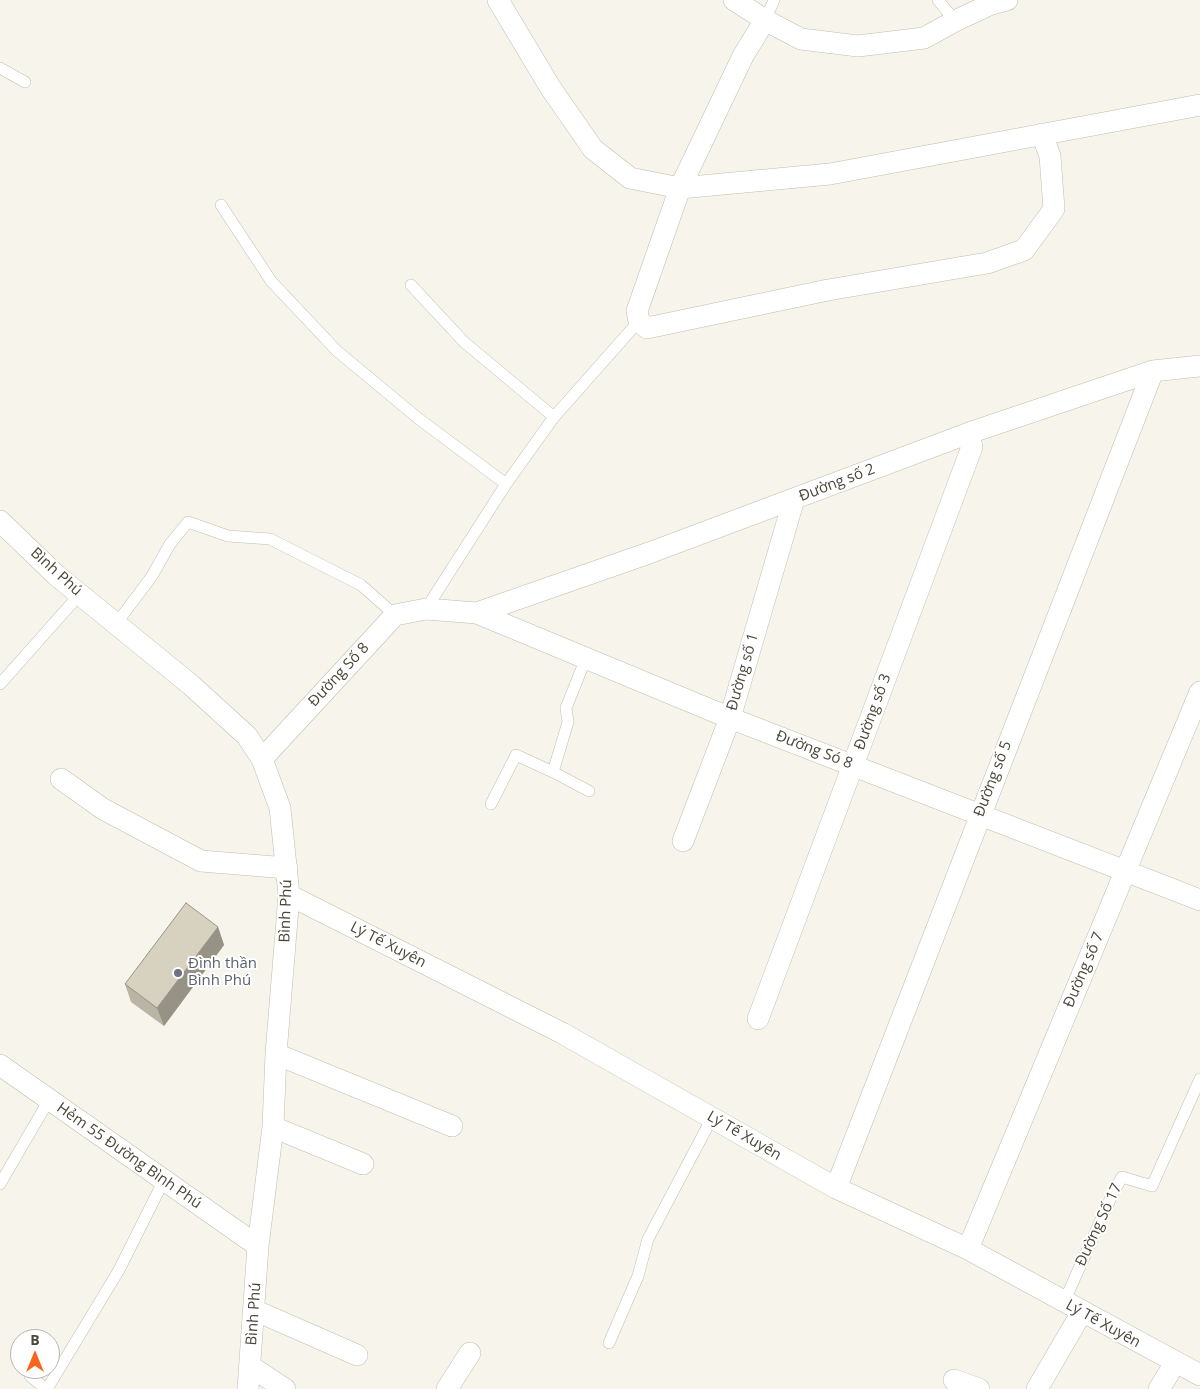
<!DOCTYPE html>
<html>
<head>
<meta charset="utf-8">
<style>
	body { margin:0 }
	#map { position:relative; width:1200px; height:1389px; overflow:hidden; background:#f6f4eb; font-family:"Open Sans",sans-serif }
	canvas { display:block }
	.north { position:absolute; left:10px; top:1329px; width:50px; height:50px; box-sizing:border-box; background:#fff; border:1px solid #b7b5af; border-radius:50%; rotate:0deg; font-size:14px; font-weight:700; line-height:20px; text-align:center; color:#4a4638 }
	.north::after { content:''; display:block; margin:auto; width:18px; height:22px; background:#fc631c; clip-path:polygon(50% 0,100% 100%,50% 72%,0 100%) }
</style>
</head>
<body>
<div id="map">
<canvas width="1200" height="1389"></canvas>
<div class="north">B</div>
</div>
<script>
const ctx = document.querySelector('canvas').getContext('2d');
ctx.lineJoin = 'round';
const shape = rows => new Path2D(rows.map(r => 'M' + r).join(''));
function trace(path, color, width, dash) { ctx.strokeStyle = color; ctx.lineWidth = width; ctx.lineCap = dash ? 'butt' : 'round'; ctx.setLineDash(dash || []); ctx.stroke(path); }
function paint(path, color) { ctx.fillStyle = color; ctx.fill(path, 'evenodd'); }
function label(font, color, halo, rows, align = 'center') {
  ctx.font = font + ' "Open Sans",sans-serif'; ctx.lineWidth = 4; ctx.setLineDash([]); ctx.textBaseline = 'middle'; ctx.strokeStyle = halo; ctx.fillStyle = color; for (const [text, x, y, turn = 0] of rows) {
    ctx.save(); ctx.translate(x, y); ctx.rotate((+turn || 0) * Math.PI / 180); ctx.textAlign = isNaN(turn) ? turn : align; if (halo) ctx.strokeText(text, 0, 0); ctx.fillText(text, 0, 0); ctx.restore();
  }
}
const lane = shape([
	[938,0,955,21],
	[765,20,774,0],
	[0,68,25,82],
	[221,205,271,281,337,351,419,419,506,484],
	[411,285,464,342,554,417],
	[426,609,506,484,554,417,639,321],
	[116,624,152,576,170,544,188,522,228,536,270,539,361,585,395,615],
	[586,658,566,708,568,722,553,772,589,791],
	[0,684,80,594],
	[491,804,516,755,553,772],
	[0,1184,49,1100],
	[1064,1302,1113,1193,1122,1177,1152,1186,1200,1079],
	[609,1343,638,1276,648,1239,712,1118],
	[30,1376,46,1389],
	[47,1389,119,1270,164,1180]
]);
const street = shape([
	[498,0,550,87,593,149,630,178,680,188,830,174,1200,105],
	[734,0,765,20,801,39,858,46,924,38,955,21,989,5,1007,0],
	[765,20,743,56,680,188,637,311,639,321,647,328,828,290,987,263,1024,250,1054,209,1050,156,1042,134],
	[0,521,56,575,191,685,247,736,262,759,280,808,289,895,276,1054,273,1127,258,1246,248,1389],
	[477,613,649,553,969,433,1153,371,1200,366],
	[262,759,395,615,426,609,477,613,730,718,1200,900],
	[61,779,103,809,201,861,287,868],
	[683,841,730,718,794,499],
	[289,895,562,1033,836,1188,968,1249,1200,1375],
	[758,1019,972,447,969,433],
	[276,1054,452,1126],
	[0,1065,258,1246],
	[273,1127,363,1164],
	[836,1188,1153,371],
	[968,1249,1200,692],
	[254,1310,357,1355],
	[250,1366,285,1389],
	[954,1380,979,1389],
	[447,1389,470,1353],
	[1037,1389,1082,1312],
	[1159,1389,1175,1363]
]);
const wall = shape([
	[218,927,224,945,164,1026,131,1002,125,984]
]);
const shadedWall = shape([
	[218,927,224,945,164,1026,157,1008]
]);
const building = shape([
	[186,903,218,927,157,1008,125,984,186,903]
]);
const markers = [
	[178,973,5,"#6b7280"]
];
const streetNames = [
	["Đường số 2",837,483,-21],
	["Bình Phú",56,572,42],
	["Đường số 1",743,672,-74],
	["Đường Số 8",339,675,-47],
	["Đường số 3",873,712,-70],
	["Đường Só 8",814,750,21],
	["Đường số 5",993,779,-69],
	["Bình Phú",286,911,-88],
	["Lý Tế Xuyên",388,945,27],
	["Đường số 7",1084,970,-67],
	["Lý Tế Xuyên",744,1136,30],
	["Hẻm 55 Đường Bình Phú",129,1156,35],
	["Đường Số 17",1099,1225,-65],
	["Bình Phú",254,1314,-86],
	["Lý Tế Xuyên",1103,1324,29]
];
const worshipNames = [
	["Đình thần",188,964],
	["Bình Phú",188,981]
];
trace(lane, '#c1bead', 12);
trace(street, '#c1bead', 22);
trace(lane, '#fff', 11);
trace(street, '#fff', 21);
paint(wall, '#b9b5a5');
paint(shadedWall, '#969386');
paint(building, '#d7d2c0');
trace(building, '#969386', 1);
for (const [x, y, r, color] of markers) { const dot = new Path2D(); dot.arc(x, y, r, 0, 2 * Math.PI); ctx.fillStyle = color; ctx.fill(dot); trace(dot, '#fff', 2); }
label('15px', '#4a4638', '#fff', streetNames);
label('15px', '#5b616d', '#fff', worshipNames, 'left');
</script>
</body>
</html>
